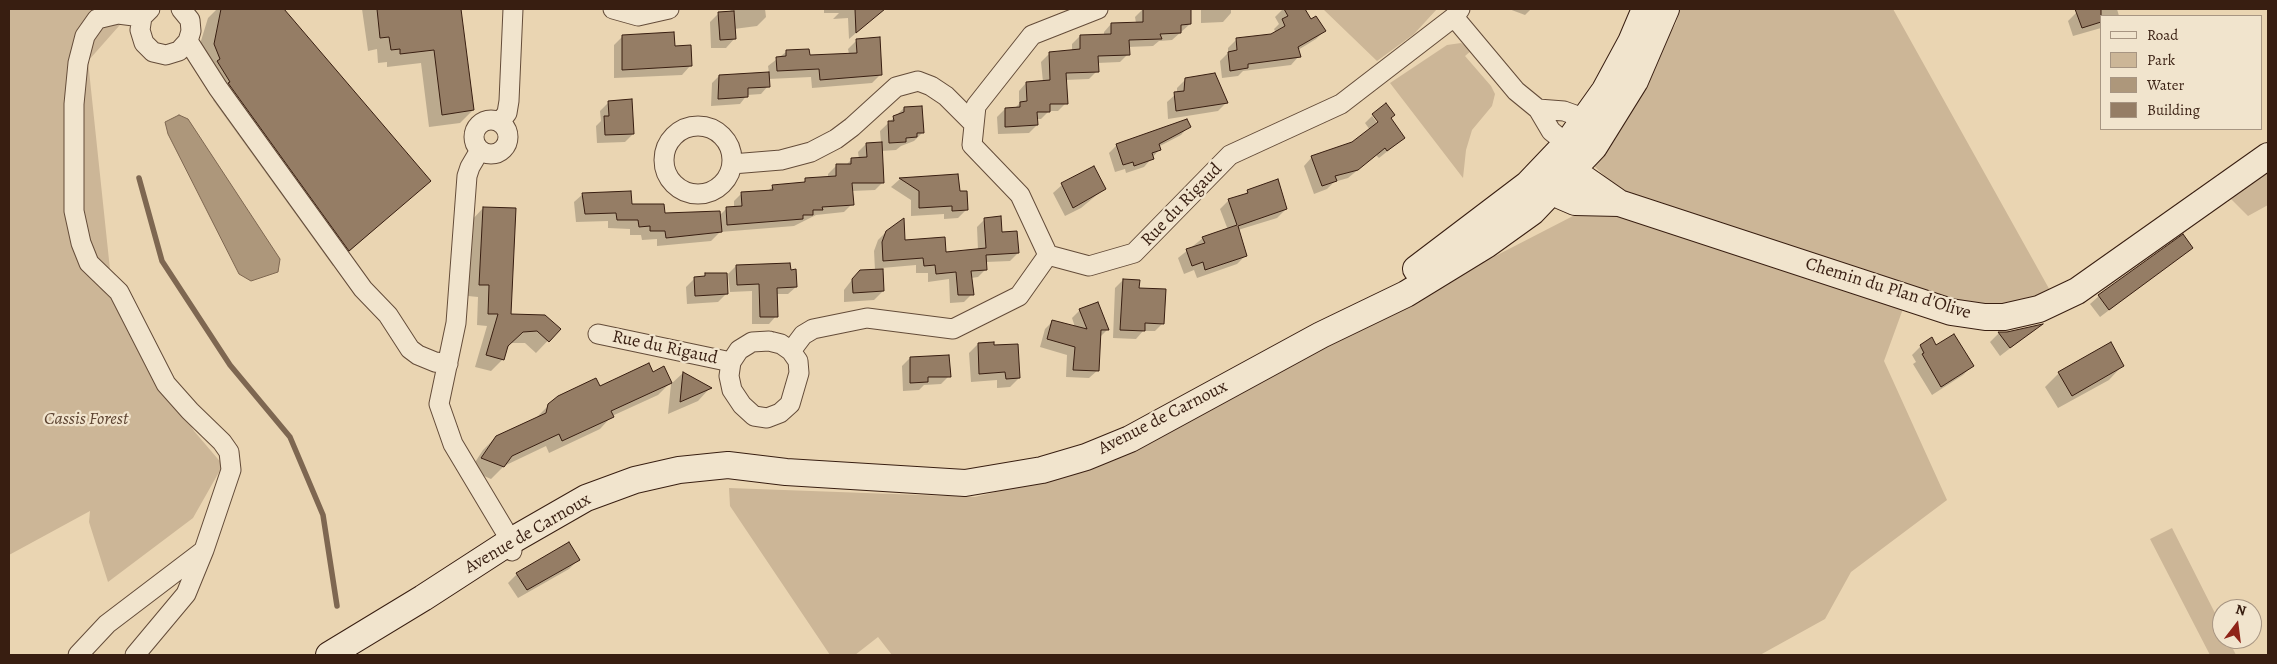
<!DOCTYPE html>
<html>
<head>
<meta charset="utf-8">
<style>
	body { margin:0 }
	#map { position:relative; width:2277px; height:664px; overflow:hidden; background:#ead5b2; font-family:Alegreya,serif }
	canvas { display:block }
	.frame { position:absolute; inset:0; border:10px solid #381e11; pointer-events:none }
	.legend { position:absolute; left:2100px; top:15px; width:162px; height:115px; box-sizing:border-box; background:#f1e4cd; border:1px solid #a79582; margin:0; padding:6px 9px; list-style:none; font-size:15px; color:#381e11 }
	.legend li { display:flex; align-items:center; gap:10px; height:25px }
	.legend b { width:25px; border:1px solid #a79582 }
	.north { position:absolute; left:2212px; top:599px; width:50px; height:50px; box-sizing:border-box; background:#f1e4cd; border:1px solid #a79582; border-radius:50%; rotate:15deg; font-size:14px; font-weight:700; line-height:20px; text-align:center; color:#381e11 }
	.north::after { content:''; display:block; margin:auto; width:18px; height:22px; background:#8f2418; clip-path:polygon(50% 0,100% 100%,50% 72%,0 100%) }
</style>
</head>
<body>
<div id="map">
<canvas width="2277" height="664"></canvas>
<div class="frame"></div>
<ul class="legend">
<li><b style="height:6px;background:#f1e4cd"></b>Road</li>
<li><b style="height:14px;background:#ccb697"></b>Park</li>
<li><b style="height:14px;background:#ad977b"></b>Water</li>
<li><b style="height:14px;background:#957d65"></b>Building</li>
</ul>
<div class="north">N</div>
</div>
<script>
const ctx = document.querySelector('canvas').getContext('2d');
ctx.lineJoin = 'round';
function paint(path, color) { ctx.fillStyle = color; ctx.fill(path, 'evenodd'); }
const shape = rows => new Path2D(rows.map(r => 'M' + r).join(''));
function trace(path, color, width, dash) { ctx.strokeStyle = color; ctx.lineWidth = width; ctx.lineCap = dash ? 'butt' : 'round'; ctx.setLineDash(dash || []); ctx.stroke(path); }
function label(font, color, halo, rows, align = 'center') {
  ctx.font = font + ' Alegreya,serif'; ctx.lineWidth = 4.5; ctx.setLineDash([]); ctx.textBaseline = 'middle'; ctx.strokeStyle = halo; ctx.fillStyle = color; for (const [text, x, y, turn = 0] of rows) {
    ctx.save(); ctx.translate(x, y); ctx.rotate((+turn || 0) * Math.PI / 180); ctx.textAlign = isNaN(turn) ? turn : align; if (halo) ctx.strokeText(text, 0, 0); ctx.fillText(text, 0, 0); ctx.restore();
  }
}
const green = shape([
	[9,9,134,9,88,61,113,298,194,431,223,465,193,518,108,582,89,522,90,511,9,555],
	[1323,9,1437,9,1414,34,1377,61],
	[1680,9,1893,9,2052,294,1999,305,1964,306,1622,193,1594,166,1676,23],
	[1461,43,1472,50,1465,56,1491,86,1495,94,1492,106,1472,130,1466,150,1463,178,1390,83,1447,45],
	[2268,168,2268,205,2248,216,2228,196],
	[1612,212,1904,306,1884,361,1947,500,1851,572,1825,619,1760,655,892,655,878,637,855,655,830,655,730,506,729,488,975,497,1068,474,1144,437,1573,216],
	[2172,528,2222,627,2222,639,2228,639,2236,655,2210,655,2150,539]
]);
const water = shape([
	[179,115,188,119,280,259,278,272,251,281,239,274,168,134,165,122,179,115]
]);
const shadow = shape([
	[217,9,230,9,234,13,240,9,282,9,429,181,333,266,213,100,214,99,201,78,200,44,208,18],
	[362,9,460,9,473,110,460,123,429,127,421,63,387,67,387,62,378,63,377,49,368,51],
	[732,9,765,9,766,17,757,26,734,29,735,38,726,48,711,48,710,22,719,13,728,13],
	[824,9,884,9,849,39,848,18,833,19,839,13,824,13],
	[1143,9,1189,9,1190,24,1172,40,1159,41,1153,46,1128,47,1128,54,1120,62,1097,63,1097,71,1089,79,1065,80,1066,103,1058,111,1049,111,1041,119,1036,119,1037,125,1029,133,998,134,997,117,1005,109,1015,108,1019,104,1019,91,1026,83,1043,82,1041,62,1049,54,1072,51,1072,44,1080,36,1104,35,1104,32,1111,24,1136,23,1135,17],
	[1201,9,1231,9,1231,13,1223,22,1201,23],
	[1283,9,1303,9,1311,21,1324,31,1316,39,1298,50,1299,56,1291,65,1243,71,1238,76,1222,78,1220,61,1228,53,1228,48,1236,40,1271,36,1276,33,1274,29,1279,24,1275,17],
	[1509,9,1531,9,1525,15],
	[2087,9,2117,9,2119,16,2101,16,2101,28,2073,36,2068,21,2077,12],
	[623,36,674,48,690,66,682,75,614,78,614,45],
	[857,40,881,74,872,83,812,88,811,77,768,79,768,86,761,94,747,95,740,104,711,106,712,83,719,76,769,73,768,66,786,52,808,56,849,54,848,49],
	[1185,80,1226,103,1218,111,1168,119,1167,102,1177,93,1177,88],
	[609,102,633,134,625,142,597,143,596,126,601,121,600,111],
	[904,108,923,132,914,141,901,146,896,150,881,151,883,182,875,190,852,191,852,204,844,212,816,215,794,226,720,232,711,241,657,246,657,239,642,240,641,235,630,235,630,229,608,228,608,221,576,222,574,202,583,194,664,214,719,216,727,208,734,208,734,201,742,193,767,192,773,186,802,184,806,180,828,178,828,174,836,166,846,165,851,160,859,159,858,152,866,144,881,143,880,131],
	[1372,116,1381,128,1389,118,1404,138,1379,158,1376,155,1348,178,1334,182,1327,189,1314,194,1304,166,1312,157,1353,143,1370,130,1365,123],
	[1189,126,1181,135,1158,147,1159,150,1144,167,1126,173,1125,169,1115,172,1109,153,1117,145],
	[1093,168,1104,189,1081,208,1065,216,1053,193,1062,185],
	[957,175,958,193,967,209,958,218,944,219,944,214,911,216,911,200,891,187,900,179],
	[1248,191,1286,209,1277,218,1238,230,1246,255,1237,264,1197,278,1194,270,1184,274,1178,258,1203,238,1228,230,1220,209,1229,200,1243,196],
	[483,208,510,315,559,329,536,353,525,343,510,343,503,359,491,371,475,367,487,326,477,325,478,297,468,296,472,220],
	[985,219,1018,253,1010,261,986,262,986,269,978,277,971,278,972,294,964,302,950,303,949,279,928,282,928,273,916,273,916,265,882,268,883,291,874,300,844,302,844,290,851,281,860,272,875,270,874,251,878,240,886,232,904,241,945,253,978,250,977,227],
	[2191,248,2100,317,2090,304,2099,296],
	[736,266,796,287,788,294,776,294,776,316,769,324,752,324,752,291,730,292,728,274],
	[706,274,727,293,718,302,687,304,686,287,695,278,702,278],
	[1123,280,1138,289,1163,323,1155,331,1143,331,1136,339,1113,338,1115,288],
	[1080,310,1107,330,1100,337,1098,370,1089,378,1066,377,1067,355,1040,347,1045,329,1053,321,1075,327,1072,318],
	[2039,326,2000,356,1990,342,1999,333],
	[978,344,993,346,1019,378,1010,387,997,388,997,380,971,382,969,353],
	[1921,346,1936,347,1972,366,1963,375,1932,395,1913,364,1916,362,1912,355],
	[910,358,949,376,941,384,924,385,919,390,903,391,902,366],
	[2122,366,2109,380,2058,408,2045,387,2059,373],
	[652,373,670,383,658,395,612,416,600,429,549,453,546,446,504,466,491,479,470,470,483,450,496,437,536,418,549,405,599,387],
	[683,373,710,388,698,401,668,414,671,384],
	[578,560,569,569,518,598,508,583,517,574]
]);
const stream = shape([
	[139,178,162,261,230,365,290,437,323,515,337,606]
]);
const building = shape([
	[221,9,284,9,431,181,349,251,228,83,230,82,217,61,220,59,214,44,221,9],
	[377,9,461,9,474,110,442,115,434,50,400,54,400,49,391,50,389,37,380,38,377,9],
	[855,9,885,9,856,33,855,9],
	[1143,9,1191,9,1191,24,1181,25,1181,33,1160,34,1162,39,1129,40,1130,55,1098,56,1099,72,1066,73,1068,104,1050,104,1050,112,1037,112,1038,125,1005,127,1005,108,1020,107,1020,102,1027,101,1026,82,1050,80,1049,52,1080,49,1080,35,1111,34,1111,23,1143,22,1143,9],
	[1284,9,1305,9,1311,19,1316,16,1326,31,1298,47,1301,57,1248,64,1248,68,1230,71,1228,52,1237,50,1236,38,1271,34,1285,26,1282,19,1288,16,1284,9],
	[2075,9,2101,9,2101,22,2082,28,2075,9],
	[734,11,736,39,720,40,718,12,734,11],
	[674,32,675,46,691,45,692,66,622,70,622,35,674,32],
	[880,37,882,75,820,80,819,69,777,71,776,57,786,56,786,50,809,49,810,55,857,53,856,39,880,37],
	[769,72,770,87,748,88,748,97,718,99,719,75,769,72],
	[1215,73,1228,103,1176,111,1174,92,1184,91,1185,78,1215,73],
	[632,99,634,134,605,135,604,116,609,116,608,101,632,99],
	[1386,103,1395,115,1391,118,1405,138,1387,151,1385,148,1358,170,1335,176,1337,181,1322,186,1311,156,1352,142,1378,122,1372,114,1386,103],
	[922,106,924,133,917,133,917,137,906,138,906,142,889,143,888,121,894,121,893,116,904,112,904,107,922,106],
	[1187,119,1191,127,1159,144,1161,150,1152,153,1154,159,1134,166,1133,162,1123,165,1116,144,1187,119],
	[882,142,884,183,852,183,854,205,822,207,823,210,813,210,813,215,803,215,803,219,727,225,726,207,742,206,741,192,773,190,772,185,805,182,805,178,836,176,836,164,851,164,851,158,867,157,866,143,882,142],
	[1094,166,1106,189,1073,208,1061,183,1094,166],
	[958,174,960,191,967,191,968,210,952,211,952,206,919,208,919,191,899,178,958,174],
	[1278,179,1287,209,1238,226,1247,256,1205,270,1203,262,1192,266,1186,249,1205,243,1202,237,1237,225,1228,199,1248,193,1247,190,1278,179],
	[631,191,632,204,664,204,665,213,720,211,722,232,666,238,665,231,650,231,650,226,639,227,638,220,617,220,616,213,585,214,582,193,631,191],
	[483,207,516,208,511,314,545,315,561,329,549,342,537,331,523,332,508,346,504,360,486,355,498,314,488,314,489,285,479,285,483,207],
	[1001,216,1002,232,1017,231,1019,253,986,255,987,270,971,271,974,295,958,295,956,272,936,274,935,265,924,266,923,258,883,261,882,242,886,231,904,218,905,240,945,237,946,252,986,248,984,218,1001,216],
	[2183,234,2193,248,2109,310,2098,295,2183,234],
	[790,263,791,270,796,269,797,287,777,288,778,317,760,317,759,284,737,285,736,265,790,263],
	[883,269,884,291,853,293,852,279,860,270,883,269],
	[705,273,727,273,728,294,695,296,694,277,705,276,705,273],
	[1123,279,1140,280,1139,288,1166,289,1164,324,1145,323,1145,331,1120,330,1123,279],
	[1098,302,1109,330,1101,330,1099,371,1073,370,1075,347,1047,339,1052,320,1087,329,1079,309,1098,302],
	[2043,324,2010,348,1998,332,2007,332,2043,324],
	[1954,334,1974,366,1941,387,1922,354,1924,353,1920,345,1932,337,1936,345,1954,334],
	[994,342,994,345,1018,344,1020,378,1006,379,1005,372,979,374,978,343,994,342],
	[2111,342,2124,366,2072,396,2058,372,2111,342],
	[949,355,951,377,928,377,928,382,910,383,910,357,949,355],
	[649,363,653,372,664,366,672,383,611,411,614,417,562,441,559,434,512,456,504,467,481,458,496,436,546,413,548,404,558,396,596,378,600,386,649,363],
	[683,372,712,388,680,402,683,372],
	[569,542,580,560,527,590,516,573,569,542]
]);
const street = shape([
	[150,9,142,17,140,30,144,43,153,52,166,55,179,51,188,41,191,31,190,20,181,9],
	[613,9,638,16,669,9],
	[1454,17,1516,91,1538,109,1551,131,1561,139,1579,146],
	[188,41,218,88,363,289,388,315,410,349,418,355,435,362,448,364],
	[1538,109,1564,111,1575,115,1584,120,1589,130],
	'474 137a17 17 0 1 1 34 0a17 17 0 1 1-34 0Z',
	[500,122,507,113,509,101,513,9],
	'664 160a34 34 0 1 1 68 0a34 34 0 1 1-68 0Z',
	[480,150,470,167,467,176,456,323,439,404,453,444,511,541,512,551],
	[732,164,781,160,811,152,836,139,852,127,896,87,918,81,931,86,946,96,974,124],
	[1048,255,1089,266,1134,253,1230,155,1341,104,1454,17,1460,9],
	[1048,255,1020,195,972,145,976,106,1032,35,1098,9],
	[598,334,731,362],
	[769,341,781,344,791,351,798,361,799,373,790,404,780,413,767,418,754,416,742,405,732,390,729,376,731,362,739,350,752,342,769,341],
	[791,351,803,335,813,329,867,318,953,329,1019,296,1048,255],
	[78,655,107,624,203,551],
	[135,655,186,594,204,550,231,470,229,452,222,442,190,411,166,384,119,292,89,263,81,243,74,211,74,104,78,63,85,36,97,19,118,14,142,17]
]);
const secondary = shape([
	[1619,203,1575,202,1561,196,1552,184,1548,164,1557,165,1573,171,1619,203,1951,312,1985,317,2004,317,2039,309,2077,291,2268,156],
	[1416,269,1528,184,1568,142,1605,90,1631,42,1645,9],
	[329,655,423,598,511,541,586,498,635,480,679,470,728,465,786,472,965,483,1042,470,1086,457,1130,439,1321,335,1406,294,1486,245,1532,212,1594,147,1635,81,1666,9]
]);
const streetNames = [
	["Rue du Rigaud",1182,205,-46],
	["Chemin du Plan d'Olive",1888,289,17],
	["Rue du Rigaud",665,348,12],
	["Avenue de Carnoux",1163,418,-27],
	["Avenue de Carnoux",528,534,-30]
];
const parkNames = [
	["Cassis Forest",86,420]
];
paint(green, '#ccb697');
paint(water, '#ad977b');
trace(water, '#7e6751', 1);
paint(shadow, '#0003');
trace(stream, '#7e6751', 5.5);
paint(building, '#957d65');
trace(building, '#381e11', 1);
trace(street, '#644c39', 21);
trace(secondary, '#381e11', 28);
trace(street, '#f1e4cd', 19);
trace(secondary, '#f1e4cd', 26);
label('18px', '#381e11', '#f1e4cd', streetNames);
label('italic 18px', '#5d4432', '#f1e4cd', parkNames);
</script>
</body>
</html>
